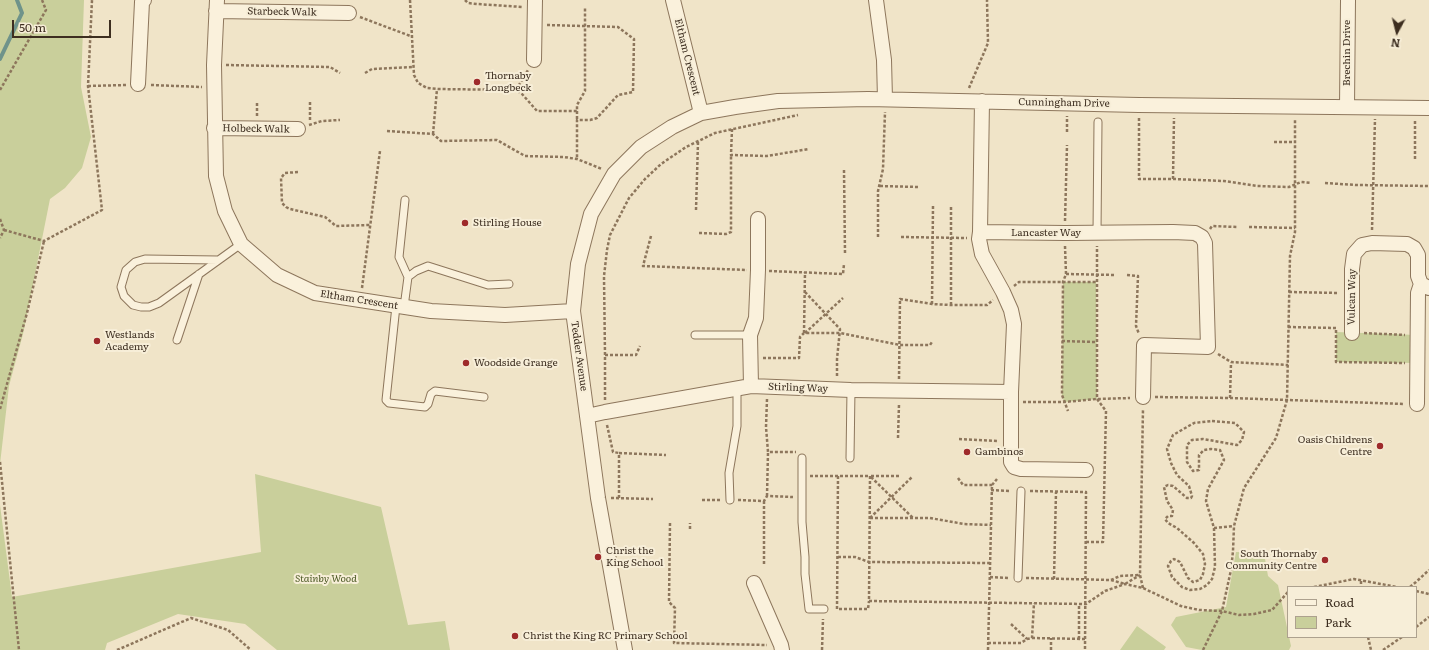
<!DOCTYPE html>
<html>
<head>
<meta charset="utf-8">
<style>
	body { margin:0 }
	#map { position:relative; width:1429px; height:650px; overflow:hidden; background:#f0e4c8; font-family:Literata,serif }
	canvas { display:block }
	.legend { position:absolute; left:1287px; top:586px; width:130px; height:52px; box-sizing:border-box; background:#f7eed8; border:1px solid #ada18e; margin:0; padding:5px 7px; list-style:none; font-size:12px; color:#3d2e20 }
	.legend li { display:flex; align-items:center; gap:8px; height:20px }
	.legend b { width:20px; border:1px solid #ada18e }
	.north { position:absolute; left:1377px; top:12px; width:40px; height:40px; -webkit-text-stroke:3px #f7eed8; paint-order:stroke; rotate:187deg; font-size:11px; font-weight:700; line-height:16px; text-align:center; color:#3d2e20 }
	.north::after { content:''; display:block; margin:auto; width:14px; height:18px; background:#3d2e20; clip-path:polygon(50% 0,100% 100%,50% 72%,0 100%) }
	.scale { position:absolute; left:12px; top:20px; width:99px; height:18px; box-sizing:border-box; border:2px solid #3d2e20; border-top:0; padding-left:5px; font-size:12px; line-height:14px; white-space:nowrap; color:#3d2e20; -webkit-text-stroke:3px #f7eed8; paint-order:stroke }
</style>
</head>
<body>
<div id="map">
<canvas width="1429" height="650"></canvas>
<ul class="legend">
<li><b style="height:5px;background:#faf1dc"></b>Road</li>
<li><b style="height:11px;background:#c9cf9b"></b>Park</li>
</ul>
<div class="north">N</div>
<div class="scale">50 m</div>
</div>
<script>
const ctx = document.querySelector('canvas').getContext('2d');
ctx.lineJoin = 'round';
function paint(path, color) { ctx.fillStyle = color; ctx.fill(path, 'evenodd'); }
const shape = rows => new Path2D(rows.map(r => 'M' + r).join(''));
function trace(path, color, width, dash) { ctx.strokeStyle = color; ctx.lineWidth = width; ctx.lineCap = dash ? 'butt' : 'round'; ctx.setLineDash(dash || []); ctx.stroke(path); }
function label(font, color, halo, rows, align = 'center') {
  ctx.font = font + ' Literata,serif'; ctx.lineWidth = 4; ctx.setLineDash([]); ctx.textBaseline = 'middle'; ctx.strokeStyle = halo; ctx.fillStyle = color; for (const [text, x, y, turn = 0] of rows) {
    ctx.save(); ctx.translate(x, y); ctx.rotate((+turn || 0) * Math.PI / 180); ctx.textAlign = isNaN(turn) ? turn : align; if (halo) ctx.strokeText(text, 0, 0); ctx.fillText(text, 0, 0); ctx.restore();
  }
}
const green = shape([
	[0,0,84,0,81,87,91,137,82,168,65,188,50,199,23,334,9,386,0,464],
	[1063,282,1096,282,1097,399,1064,402,1062,395],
	[1336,332,1417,335,1417,363,1336,362],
	[255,474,381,507,408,625,445,621,450,650,277,650,245,624,178,614,107,643,105,650,0,650,0,505,12,597,261,552],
	[1236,552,1264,553,1268,576,1278,585,1291,646,1289,650,1202,650,1186,647,1171,625,1176,617,1226,607],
	[1137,626,1166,647,1164,650,1120,650]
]);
const stream = shape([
	[0,59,22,13,17,0]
]);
const path = shape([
	[410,0,414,75,418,83,427,88,437,89,516,90,522,94,537,111,577,111,577,105,585,91,585,8],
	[465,0,468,3,477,4,523,7],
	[360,17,413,37],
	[547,25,618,27,634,39,633,92,618,95,597,118,590,120,577,120,577,159],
	[226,65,330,67,340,73],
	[365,73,372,69,414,67],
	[151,85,202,87],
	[88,86,126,85],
	[969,88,988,43,987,0],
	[0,90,46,10,42,0],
	[516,90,528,70],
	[310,102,310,122],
	[577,111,577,120],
	[257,116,257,101],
	[1139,118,1139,179,1173,179,1174,118],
	[1415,121,1415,161],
	[309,125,322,121,340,120],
	[732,129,731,155,767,156,809,149],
	[387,131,433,134,441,141,497,140,525,156,564,157,577,159,602,169],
	[1067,132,1067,116],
	[433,134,437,89],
	[1274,142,1295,142],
	[844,170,845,253],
	[298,172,285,173,281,178,282,203,286,207,290,209,325,217,336,226,370,225],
	[1173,179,1224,181,1257,186,1289,187,1301,182,1311,183],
	[1325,183,1356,185,1429,186],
	[880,186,918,187],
	[696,210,698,142],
	[0,219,4,230,0,238],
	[1065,221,1067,145],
	[1249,227,1295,228],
	[1210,229,1212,226,1237,227],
	[4,230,44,241,102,210,88,86,92,0],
	[1372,230,1375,119],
	[699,233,726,234,731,232,731,155],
	[651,236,643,266,747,270],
	[878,237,878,191,883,169,885,112],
	[901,237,967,238],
	[1065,246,1066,274,1063,282,1062,395,1068,411],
	[769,271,843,274,844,264],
	[1066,274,1116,275],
	[1127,275,1138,276,1136,326,1139,334],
	[1014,286,1019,282,1096,282],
	[362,288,380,151],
	[805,292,840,329,837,359,837,377],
	[1289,292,1339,293],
	[932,304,933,206],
	[951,305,951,206],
	[1288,327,1336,328,1336,362,1405,363],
	[804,333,805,272],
	[805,333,843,298],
	[1364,333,1405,335],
	[1062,341,1096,342],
	[1218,354,1231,362,1288,365],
	[605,355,604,276,607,250,610,235,629,198,645,179,661,164,686,147,715,133,798,115],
	[763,358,799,358,800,337,804,333,840,333,900,345,930,345,932,342],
	[899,379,900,299,932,304,951,305,987,305,993,300],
	[1155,397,1230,398,1404,404],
	[1230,398,1231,363],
	[767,399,766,427,768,452,796,452],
	[605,400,605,355,636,355,640,346],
	[1023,402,1064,402,1097,399,1130,398],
	[0,409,27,313,44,241],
	[1212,421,1235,423,1244,432,1242,440,1237,445,1203,439,1192,440,1187,445,1187,462,1193,471,1199,470,1199,455,1204,450,1211,449,1220,450,1224,460,1208,489,1206,501,1214,528,1215,567,1212,579,1207,585,1200,589,1190,590,1182,587,1172,577,1168,566,1171,561,1174,559,1180,562,1188,578,1193,582,1200,580,1203,574,1205,564,1203,554,1194,543,1177,528,1168,523,1165,519,1168,516,1172,516,1173,510,1167,501,1164,487,1168,485,1173,486,1187,498,1191,498,1192,496,1189,486,1177,475,1171,463,1167,449,1173,435,1194,423,1212,421],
	[607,425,613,452,619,453],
	[898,438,899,404],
	[959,439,998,441],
	[0,462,19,650],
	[810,476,870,476,869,601,1086,604,1105,591,1125,584,1143,588,1181,606,1199,610,1222,611,1239,615,1254,614,1272,610,1288,592],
	[838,476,837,609,868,609,869,601],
	[871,476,899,476],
	[871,477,913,518],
	[958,478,963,485,992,485],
	[991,490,1011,491],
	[1030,491,1086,492,1085,650],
	[767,496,768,452],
	[611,498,653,499],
	[619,498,619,453,666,455],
	[702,500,721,500],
	[738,500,764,501,767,496,793,497],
	[764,501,764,564],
	[870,518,930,518,964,524,991,525],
	[870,518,912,477],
	[670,523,669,602,675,608,674,643,767,645],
	[1214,528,1234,526],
	[690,529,690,523],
	[1086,542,1103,542,1106,411,1097,399,1097,246],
	[838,557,855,557,869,562,990,563],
	[990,577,1009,578],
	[1026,578,1111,580,1125,584,1140,575],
	[1054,579,1056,492],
	[1111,580,1120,576,1139,575],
	[1361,581,1361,587],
	[1314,587,1354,579,1397,587],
	[1410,587,1416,582,1429,570],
	[1143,588,1140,575,1143,409],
	[1416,591,1429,594],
	[1011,624,1027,639],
	[1416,627,1429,617],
	[1368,637,1371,650],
	[1032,638,1085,639],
	[1079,639,1079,604],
	[988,643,1021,643,1027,639,1032,638,1034,603],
	[117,650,191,618,228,630,251,650],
	[822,650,823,619],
	[988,650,992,485,997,479],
	[1051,650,1051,638],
	[1203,650,1222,611,1231,570,1233,551,1234,526,1244,488,1276,438,1287,400,1290,256,1295,232,1295,119],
	[1383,650,1402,637]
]);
const lane = shape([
	[1097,233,1098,122],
	[218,260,145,259,135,262,126,270,121,287,124,296,133,305,141,307,149,307,159,303,241,244],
	[408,277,416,271,428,266,488,285,509,284],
	[396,306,386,400,389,403,425,407,428,404,431,394,435,391,484,397],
	[404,307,408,277,399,257,405,200],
	[695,335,750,335],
	[177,340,199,274],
	[802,458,802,522,805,557,805,574,809,609,824,609],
	[850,458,851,390],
	[730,500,729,473,737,426,737,389],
	[1018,578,1021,491]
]);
const street = shape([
	[217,0,214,65,216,176,225,211,241,244,277,275,315,293,431,311,505,315,573,311],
	[673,0,701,113],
	[876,0,884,60,885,99],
	[216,11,349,13],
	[534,60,535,0],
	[138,84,142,2,144,0],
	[1347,107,1348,0],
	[214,128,298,129],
	[980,232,982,101],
	[1352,333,1352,269,1354,254,1362,245,1372,243,1407,244,1414,248,1418,255,1418,276,1421,284,1429,288],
	[751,386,750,335,756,318,758,270,758,219],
	[1417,404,1418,293,1421,284],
	[587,416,605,412,751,386,851,390,1011,392],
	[1086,470,1021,469,1014,467,1011,462,1011,392,1014,324,1011,310,1003,292,982,254,979,239,980,232,1065,233,1173,232,1195,233,1202,237,1205,243,1208,347,1144,345,1143,397],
	[754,583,781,645,782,650],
	[625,650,598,498,573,311,578,264,591,214,614,174,641,147,672,127,701,113,735,107,778,101,868,99,1139,105,1429,108]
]);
const markers = [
	[477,82,4,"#9e2a2b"],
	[465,223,4,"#9e2a2b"],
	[97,341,4,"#9e2a2b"],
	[466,363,4,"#9e2a2b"],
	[1380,446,4,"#9e2a2b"],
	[967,452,4,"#9e2a2b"],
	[598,557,4,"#9e2a2b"],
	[1325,560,4,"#9e2a2b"],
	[515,636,4,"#9e2a2b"]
];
const streetNames = [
	["Starbeck Walk",282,12,1],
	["Brechin Drive",1347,53,-90],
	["Eltham Crescent",687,57,76],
	["Cunningham Drive",1064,103,1],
	["Holbeck Walk",256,129,1],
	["Lancaster Way",1046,233],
	["Vulcan Way",1352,297,-89],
	["Eltham Crescent",359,300,9],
	["Tedder Avenue",579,356,82],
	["Stirling Way",798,388,2]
];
const poiNames = [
	["Thornaby",485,76],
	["Longbeck",485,88],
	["Stirling House",473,223],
	["Westlands",105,335],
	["Academy",105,347],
	["Woodside Grange",474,363],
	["Oasis Childrens",1372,440,"right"],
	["Centre",1372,452,"right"],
	["Gambinos",975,452],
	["Christ the",606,551],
	["King School",606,563],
	["South Thornaby",1317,554,"right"],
	["Community Centre",1317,566,"right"],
	["Christ the King RC Primary School",523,636]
];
const parkNames = [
	["Stainby Wood",326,579]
];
paint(green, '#c9cf9b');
trace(stream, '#6f938a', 4);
trace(lane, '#8d765c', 9);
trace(street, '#8d765c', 16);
trace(path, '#8d765c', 2.5, [3, 2]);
trace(lane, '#faf1dc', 7);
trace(street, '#faf1dc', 14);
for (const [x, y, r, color] of markers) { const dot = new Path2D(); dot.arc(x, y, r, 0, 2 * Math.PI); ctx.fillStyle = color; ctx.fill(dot); trace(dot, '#f7eed8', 1.5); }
label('10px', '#3d2e20', '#f7eed8', streetNames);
label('10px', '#3d2e20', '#f7eed8', poiNames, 'left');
label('italic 10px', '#4d5a26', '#f7eed8', parkNames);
</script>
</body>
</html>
